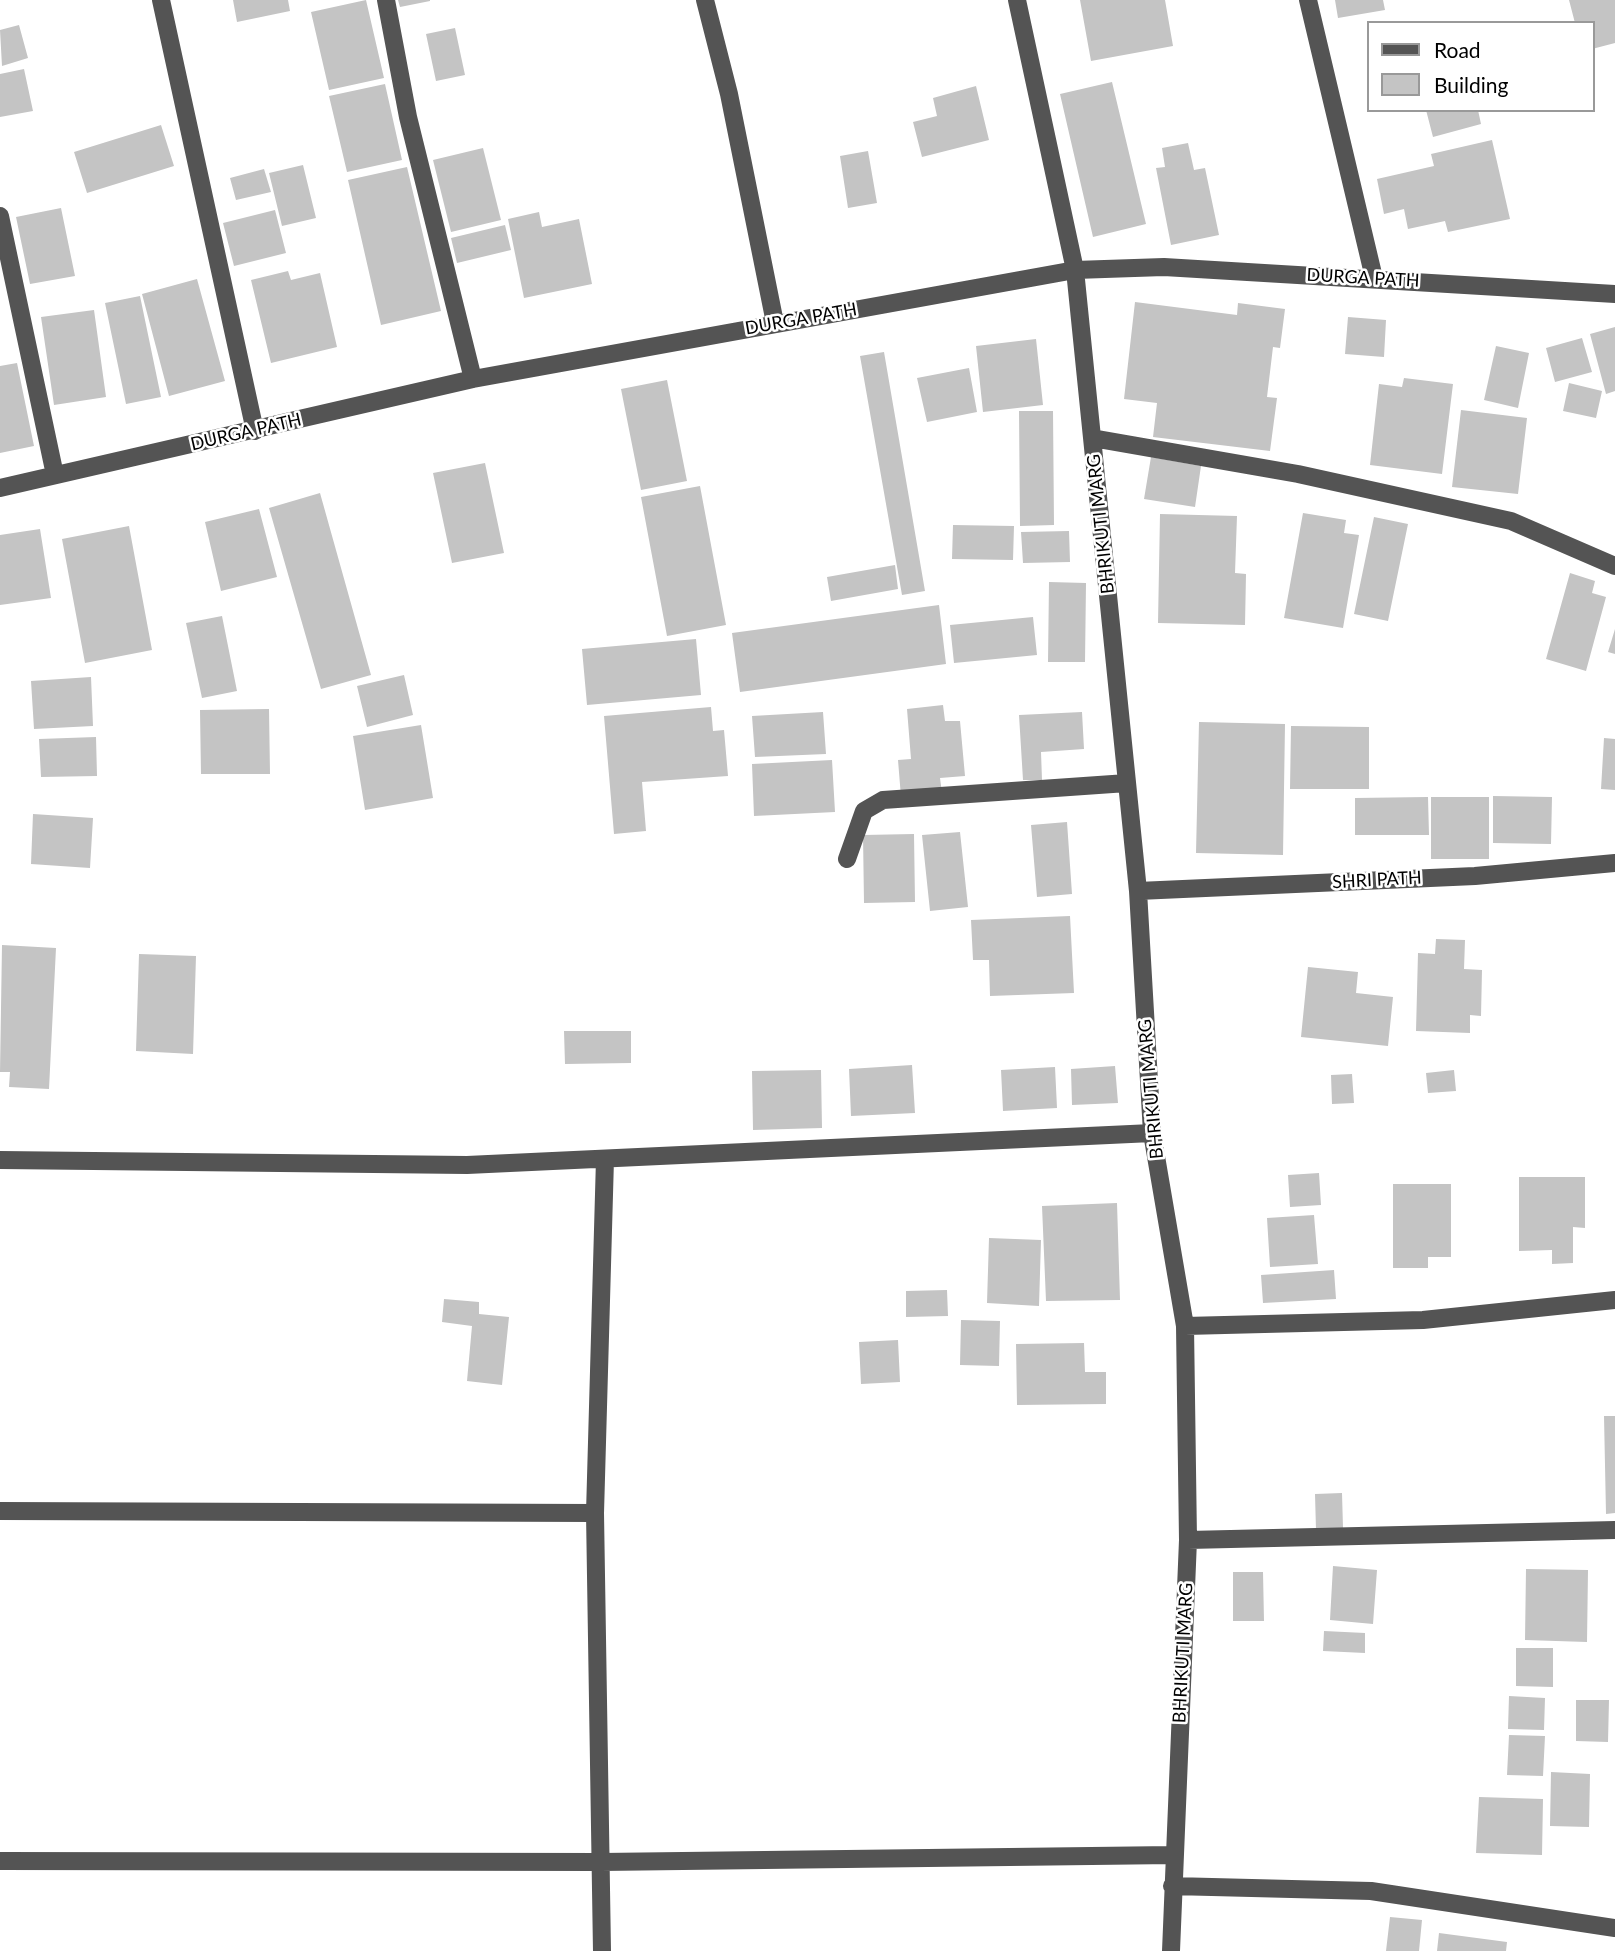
<!DOCTYPE html>
<html>
<head>
<meta charset="utf-8">
<style>
	body { margin:0 }
	#map { position:relative; width:1615px; height:1951px; overflow:hidden; background:#fff; font-family:Lato,sans-serif }
	canvas { display:block }
	.legend { position:absolute; left:1367px; top:21px; width:228px; height:91px; box-sizing:border-box; background:#fff; border:2px solid #999; margin:0; padding:9px 12px; list-style:none; font-size:21px; color:#000 }
	.legend li { display:flex; align-items:center; gap:14px; height:35px }
	.legend b { width:35px; border:2px solid #999 }
</style>
</head>
<body>
<div id="map">
<canvas width="1615" height="1951"></canvas>
<ul class="legend">
<li><b style="height:9px;background:#545454"></b>Road</li>
<li><b style="height:19px;background:#c4c4c4"></b>Building</li>
</ul>
</div>
<script>
const ctx = document.querySelector('canvas').getContext('2d');
ctx.lineJoin = 'round';
function paint(path, color) { ctx.fillStyle = color; ctx.fill(path, 'evenodd'); }
const shape = rows => new Path2D(rows.map(r => 'M' + r).join(''));
function trace(path, color, width, dash) { ctx.strokeStyle = color; ctx.lineWidth = width; ctx.lineCap = dash ? 'butt' : 'round'; ctx.setLineDash(dash || []); ctx.stroke(path); }
function label(font, color, halo, rows, align = 'center') {
  ctx.font = font + ' Lato,sans-serif'; ctx.lineWidth = 5; ctx.setLineDash([]); ctx.textBaseline = 'middle'; ctx.strokeStyle = halo; ctx.fillStyle = color; for (const [text, x, y, turn = 0] of rows) {
    ctx.save(); ctx.translate(x, y); ctx.rotate((+turn || 0) * Math.PI / 180); ctx.textAlign = isNaN(turn) ? turn : align; if (halo) ctx.strokeText(text, 0, 0); ctx.fillText(text, 0, 0); ctx.restore();
  }
}
const building = shape([
	[233,0,288,0,290,11,237,22],
	[366,0,384,78,329,90,311,12],
	[398,0,430,0,430,1,400,7],
	[1080,0,1165,0,1173,46,1091,61],
	[1335,0,1383,0,1385,10,1338,18],
	[1569,0,1615,0,1615,43,1592,49,1592,23,1575,23],
	[19,25,28,58,2,66,0,30],
	[455,28,465,75,436,81,426,34],
	[24,69,33,111,0,117,0,74],
	[1112,82,1146,224,1093,237,1060,94],
	[385,84,402,160,347,172,329,96],
	[976,86,989,140,922,157,913,122,937,116,933,98],
	[1426,110,1478,110,1481,124,1433,137],
	[161,125,174,166,87,193,74,152],
	[1492,140,1510,219,1448,232,1445,221,1408,229,1404,209,1384,214,1377,179,1434,166,1431,154],
	[1188,143,1194,170,1205,168,1219,235,1171,245,1156,168,1165,167,1162,148],
	[483,148,501,220,451,232,433,160],
	[868,151,877,203,848,208,840,156],
	[303,165,316,218,282,226,269,173],
	[407,167,441,311,381,325,348,180],
	[264,169,271,192,236,200,230,178],
	[61,208,75,276,30,284,16,217],
	[275,210,286,253,234,266,223,223],
	[539,212,542,227,579,219,592,284,524,298,508,219],
	[505,225,511,250,457,263,451,238],
	[288,271,291,280,320,273,337,347,271,363,251,280],
	[197,279,225,381,169,396,142,294],
	[140,296,161,397,126,404,105,303],
	[1135,302,1237,315,1238,303,1285,309,1280,348,1273,347,1267,397,1277,398,1270,451,1153,437,1157,403,1124,399],
	[94,310,106,397,54,405,41,317],
	[1348,317,1386,320,1384,357,1345,354],
	[1615,327,1615,391,1606,394,1590,334],
	[1582,338,1592,372,1555,382,1546,348],
	[1036,339,1043,405,983,412,976,346],
	[1496,346,1529,353,1518,408,1484,400],
	[884,352,925,591,902,595,860,356],
	[17,363,34,446,0,453,0,366],
	[969,368,977,412,927,422,917,378],
	[1404,378,1453,384,1442,474,1370,465,1379,384,1402,387],
	[667,380,687,481,641,490,621,389],
	[1569,383,1602,391,1596,418,1563,411],
	[1461,410,1527,418,1518,494,1452,487],
	[1019,411,1053,411,1054,525,1020,526],
	[1151,457,1201,466,1195,507,1144,499],
	[485,463,504,553,452,563,433,473],
	[700,486,726,625,667,636,641,497],
	[320,493,371,675,321,689,269,508],
	[259,509,277,577,221,591,205,522],
	[1303,513,1346,520,1344,533,1359,535,1343,628,1284,618],
	[1160,514,1237,516,1235,573,1246,574,1245,625,1158,623],
	[1374,517,1408,524,1388,621,1354,614],
	[953,525,1014,526,1013,560,952,559],
	[129,526,152,650,85,663,62,539],
	[40,529,51,598,0,605,0,535],
	[1069,531,1070,562,1023,563,1021,532],
	[895,565,898,589,831,601,827,577],
	[1570,573,1595,581,1592,593,1606,597,1586,671,1546,659],
	[1049,582,1086,583,1085,662,1048,662],
	[939,605,946,664,740,692,732,633],
	[222,616,237,691,202,698,186,623],
	[1033,617,1037,655,954,663,950,625],
	[1615,629,1615,654,1608,652],
	[696,639,701,695,587,705,582,649],
	[404,675,413,715,367,727,357,686],
	[91,677,93,726,34,729,31,681],
	[943,705,945,721,960,721,965,776,940,778,942,793,901,797,898,760,911,759,907,709],
	[711,707,713,731,724,730,728,776,642,782,646,831,614,834,604,716],
	[269,709,270,774,201,774,200,710],
	[823,712,826,754,755,757,752,716],
	[1082,712,1084,749,1041,752,1042,780,1023,780,1019,715],
	[1199,722,1285,724,1283,855,1196,853],
	[421,725,433,798,365,810,353,736],
	[1291,726,1369,727,1369,789,1290,789],
	[96,737,97,776,41,777,39,739],
	[1604,738,1615,739,1615,790,1601,789],
	[832,760,835,812,754,816,752,764],
	[1493,796,1552,797,1551,844,1493,843],
	[1428,797,1429,835,1355,835,1355,798],
	[1431,797,1489,797,1489,859,1431,859],
	[33,814,93,818,90,868,31,864],
	[1067,822,1072,894,1037,897,1031,825],
	[960,832,968,907,930,911,922,835],
	[914,834,915,902,864,903,863,835],
	[1070,916,1074,993,990,996,989,960,973,960,971,920],
	[1436,939,1465,940,1464,969,1482,970,1481,1016,1470,1015,1470,1033,1416,1031,1418,953,1435,954],
	[2,945,56,948,49,1089,9,1087,10,1072,0,1072],
	[139,954,196,956,193,1054,136,1051],
	[1308,967,1358,972,1356,993,1393,997,1388,1046,1301,1037],
	[564,1031,631,1031,631,1063,565,1064],
	[912,1065,915,1113,851,1116,849,1069],
	[1115,1066,1118,1103,1072,1105,1071,1069],
	[1055,1067,1057,1108,1003,1111,1001,1070],
	[821,1070,822,1128,753,1130,752,1071],
	[1454,1070,1456,1091,1428,1093,1426,1073],
	[1352,1074,1354,1103,1332,1104,1331,1075],
	[1319,1173,1321,1205,1290,1207,1288,1175],
	[1519,1177,1585,1177,1585,1228,1573,1227,1573,1263,1552,1264,1552,1250,1519,1251],
	[1393,1184,1451,1184,1451,1257,1428,1257,1428,1268,1393,1268],
	[1117,1203,1120,1300,1046,1301,1042,1206],
	[1314,1215,1318,1264,1270,1267,1267,1218],
	[989,1238,1041,1240,1039,1306,987,1303],
	[1334,1270,1336,1299,1263,1303,1261,1275],
	[947,1290,948,1316,906,1317,906,1291],
	[444,1299,479,1302,479,1314,509,1317,502,1385,467,1381,472,1326,442,1322],
	[961,1320,1000,1321,999,1366,960,1365],
	[898,1340,900,1382,861,1384,859,1342],
	[1084,1343,1085,1372,1106,1372,1106,1404,1017,1405,1016,1344],
	[1604,1416,1615,1416,1615,1513,1606,1514],
	[1342,1493,1343,1528,1316,1530,1315,1494],
	[1333,1566,1377,1570,1373,1624,1330,1620],
	[1526,1569,1588,1570,1587,1642,1525,1640],
	[1233,1572,1263,1572,1264,1621,1233,1621],
	[1324,1631,1365,1633,1365,1653,1323,1651],
	[1516,1648,1553,1648,1553,1687,1516,1686],
	[1509,1696,1545,1698,1544,1730,1508,1729],
	[1576,1700,1609,1700,1608,1742,1576,1741],
	[1509,1735,1545,1736,1543,1776,1507,1775],
	[1551,1772,1590,1774,1589,1827,1550,1826],
	[1479,1797,1543,1799,1542,1855,1476,1853],
	[1390,1917,1422,1920,1419,1951,1386,1951],
	[1439,1933,1507,1942,1506,1951,1437,1951]
]);
const minor = shape([
	[161,0,255,431],
	[386,0,408,117,473,379],
	[705,0,729,94,775,323],
	[1017,0,1075,270,1138,891,1152,1133,1185,1326,1188,1540,1171,1951],
	[1308,0,1374,278],
	[0,216,55,475],
	[1092,438,1298,474,1511,521,1615,566],
	[0,488,473,379,1075,270,1164,267,1615,294],
	[847,859,864,811,883,800,1127,783],
	[1138,891,1475,876,1615,863],
	[0,1160,467,1165,1152,1133],
	[1185,1326,1423,1320,1615,1300],
	[0,1511,595,1513],
	[1188,1540,1615,1530],
	[0,1861,601,1862,1173,1855],
	[1172,1886,1371,1891,1615,1928],
	[602,1951,595,1513,605,1159]
]);
const streetNames = [
	["DURGA PATH",1363,278,3],
	["DURGA PATH",801,319,-10],
	["DURGA PATH",246,432,-13],
	["BHRIKUTI MARG",1101,524,-96],
	["SHRI PATH",1377,880,-3],
	["BHRIKUTI MARG",1151,1089,-95],
	["BHRIKUTI MARG",1183,1653,-87]
];
paint(building, '#c4c4c4');
trace(minor, '#545454', 18);
label('18px', '#000', '#fff', streetNames);
</script>
</body>
</html>
